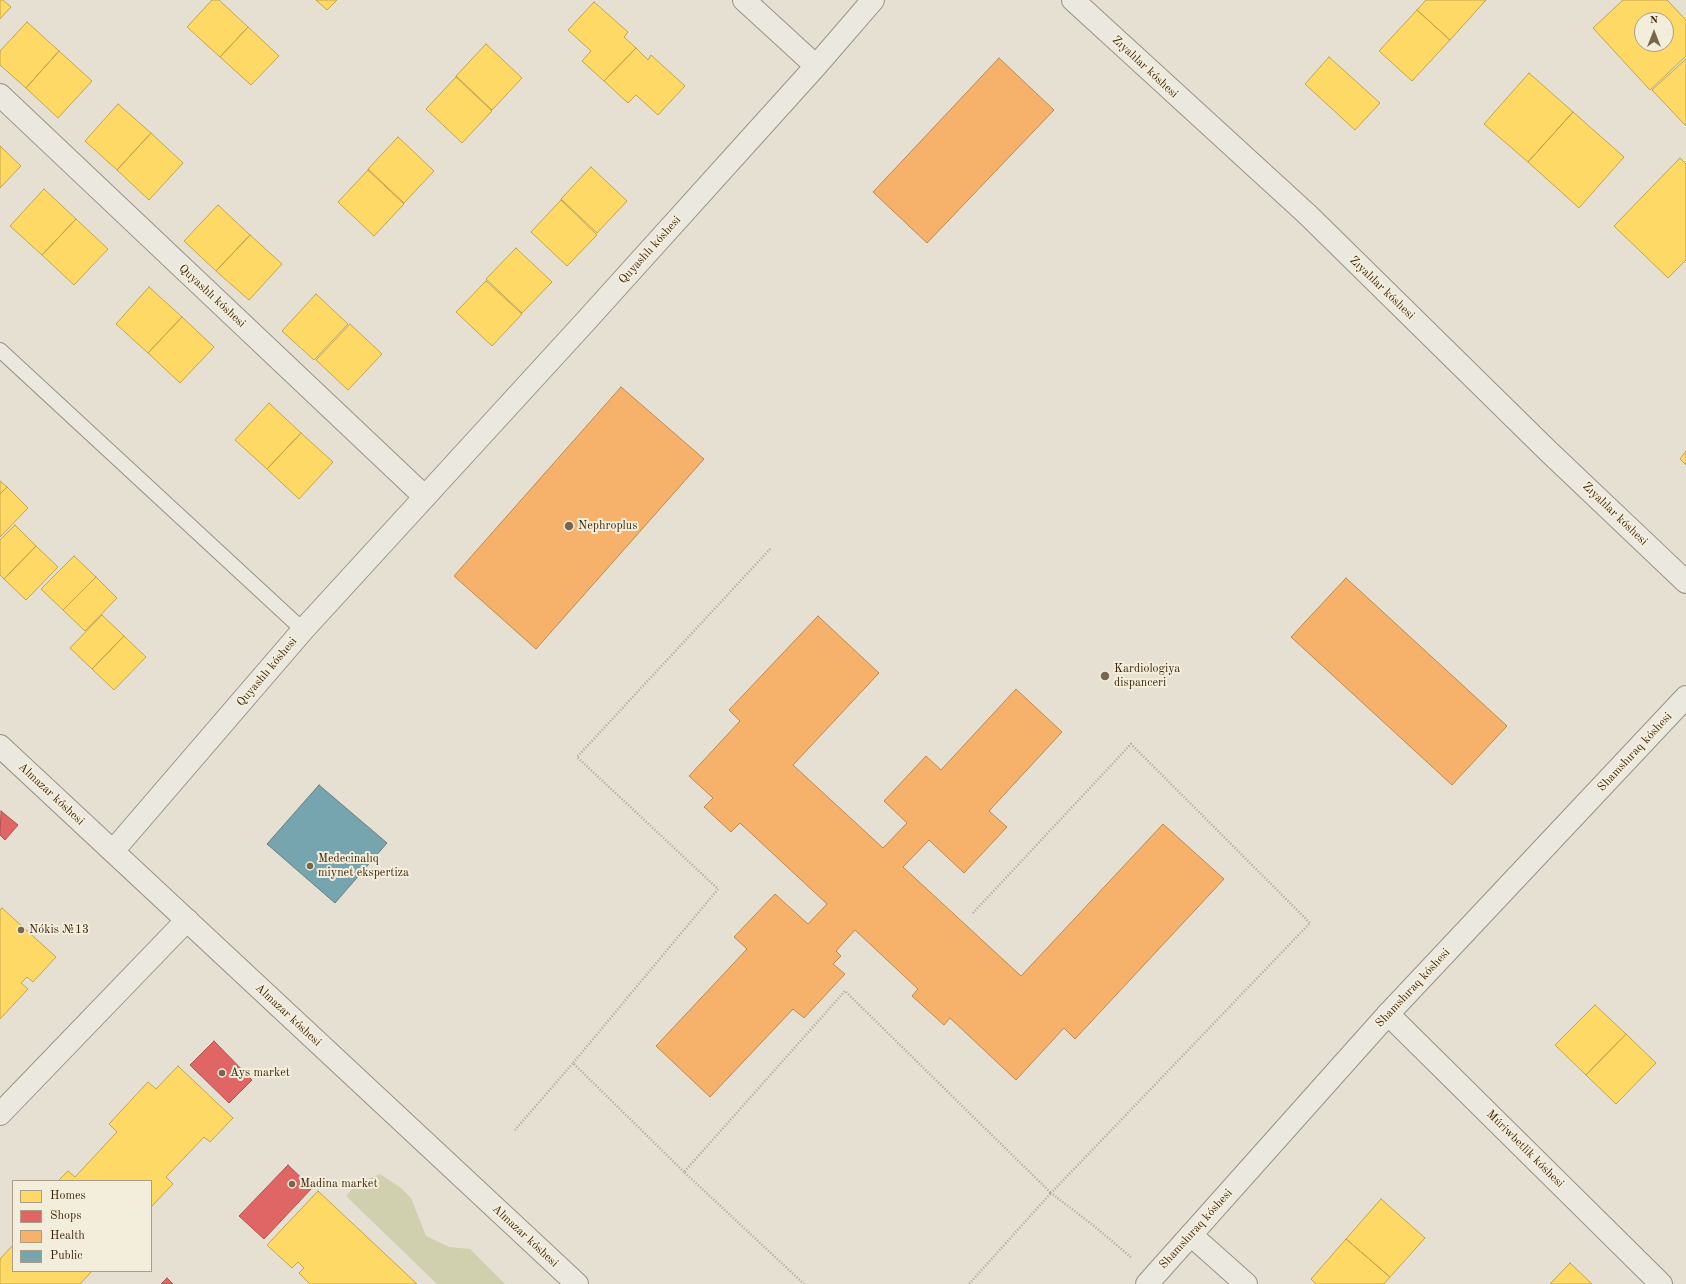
<!DOCTYPE html>
<html>
<head>
<meta charset="utf-8">
<style>
	body { margin:0 }
	#map { position:relative; width:1686px; height:1284px; overflow:hidden; background:#e5e0d1; font-family:"Old Standard TT",serif }
	canvas { display:block }
	.legend { position:absolute; left:12px; top:1180px; width:140px; height:92px; box-sizing:border-box; background:#f3eedc; border:1px solid #ab9e87; margin:0; padding:5px 7px; list-style:none; font-size:12px; color:#3e2508 }
	.legend li { display:flex; align-items:center; gap:8px; height:20px }
	.legend b { width:20px; border:1px solid #ab9e87 }
	.north { position:absolute; left:1634px; top:12px; width:40px; height:40px; box-sizing:border-box; background:#f3eedc; border:1px solid #ab9e87; border-radius:50%; rotate:0deg; font-size:11px; font-weight:700; line-height:16px; text-align:center; color:#3e2508 }
	.north::after { content:''; display:block; margin:auto; width:14px; height:18px; background:#78664e; clip-path:polygon(50% 0,100% 100%,50% 72%,0 100%) }
</style>
</head>
<body>
<div id="map">
<canvas width="1686" height="1284"></canvas>
<ul class="legend">
<li><b style="height:11px;background:#ffd966"></b>Homes</li>
<li><b style="height:11px;background:#e06666"></b>Shops</li>
<li><b style="height:11px;background:#f6b26b"></b>Health</li>
<li><b style="height:11px;background:#76a5af"></b>Public</li>
</ul>
<div class="north">N</div>
</div>
<script>
const ctx = document.querySelector('canvas').getContext('2d');
ctx.lineJoin = 'round';
function paint(path, color) { ctx.fillStyle = color; ctx.fill(path, 'evenodd'); }
const shape = rows => new Path2D(rows.map(r => 'M' + r).join(''));
function trace(path, color, width, dash) { ctx.strokeStyle = color; ctx.lineWidth = width; ctx.lineCap = dash ? 'butt' : 'round'; ctx.setLineDash(dash || []); ctx.stroke(path); }
function label(font, color, halo, rows, align = 'center') {
  ctx.font = font + ' "Old Standard TT",serif'; ctx.lineWidth = 4; ctx.setLineDash([]); ctx.textBaseline = 'middle'; ctx.strokeStyle = halo; ctx.fillStyle = color; for (const [text, x, y, turn = 0] of rows) {
    ctx.save(); ctx.translate(x, y); ctx.rotate((+turn || 0) * Math.PI / 180); ctx.textAlign = isNaN(turn) ? turn : align; if (halo) ctx.strokeText(text, 0, 0); ctx.fillText(text, 0, 0); ctx.restore();
  }
}
const green = shape([
	[380,1174,401,1188,411,1198,426,1236,449,1247,470,1249,505,1284,437,1284,346,1196,353,1188,365,1180]
]);
const homes = shape([
	[0,0,3,0,11,7,0,19,0,0],
	[212,0,219,0,248,27,220,57,187,27,212,0],
	[316,0,337,0,327,10,316,0],
	[1426,0,1486,0,1450,40,1417,10,1426,0],
	[1623,0,1667,0,1686,20,1686,56,1650,90,1593,28,1623,0],
	[1642,20,1666,20,1666,44,1642,44,1642,20],
	[594,2,628,32,624,37,636,48,604,81,582,61,591,51,568,30,594,2],
	[1417,10,1450,40,1412,81,1379,51,1417,10],
	[27,22,59,51,26,88,0,65,0,51,27,22],
	[248,27,279,56,251,85,220,57,248,27],
	[486,44,522,78,492,110,456,76,486,44],
	[636,48,648,60,651,55,685,86,658,115,636,95,628,103,604,81,636,48],
	[59,51,92,81,58,118,26,88,59,51],
	[1329,57,1380,103,1355,130,1305,84,1329,57],
	[1686,59,1686,126,1652,90,1686,59],
	[1529,73,1573,112,1528,162,1484,124,1529,73],
	[456,77,492,111,462,143,426,109,456,77],
	[118,104,151,133,117,170,85,141,118,104],
	[1573,112,1624,157,1579,208,1528,162,1573,112],
	[151,133,183,163,149,200,117,170,151,133],
	[398,137,434,171,404,203,368,169,398,137],
	[0,146,21,166,0,188,0,146],
	[1680,158,1686,164,1686,260,1668,278,1614,226,1680,158],
	[591,167,627,201,597,233,561,199,591,167],
	[368,170,404,204,374,236,338,202,368,170],
	[44,189,76,219,42,255,10,226,44,189],
	[561,200,597,235,567,266,531,232,561,200],
	[218,205,250,235,216,271,184,241,218,205],
	[76,219,108,249,74,285,42,255,76,219],
	[250,235,282,264,249,300,216,271,250,235],
	[516,248,552,282,522,313,486,279,516,248],
	[486,281,522,314,492,346,456,312,486,281],
	[149,287,182,317,148,353,116,324,149,287],
	[316,294,348,324,314,360,282,331,316,294],
	[182,317,214,347,180,383,148,353,182,317],
	[350,324,382,354,348,390,316,360,350,324],
	[269,403,301,433,267,469,235,440,269,403],
	[301,433,333,462,299,499,267,469,301,433],
	[1686,451,1686,465,1680,459,1686,451],
	[0,481,7,487,0,494,0,481],
	[7,487,28,508,0,537,0,494,7,487],
	[15,525,36,546,4,579,0,575,0,540,15,525],
	[36,546,58,567,26,600,4,579,36,546],
	[74,556,96,577,63,610,41,589,74,556],
	[96,577,117,598,85,631,63,610,96,577],
	[102,615,124,636,92,669,70,648,102,615],
	[124,636,146,657,114,690,92,669,124,636],
	[2,908,56,957,33,982,27,977,21,983,28,989,0,1019,0,910,2,908],
	[1595,1005,1626,1034,1586,1075,1555,1045,1595,1005],
	[1626,1034,1656,1063,1616,1104,1586,1075,1626,1034],
	[178,1066,233,1118,210,1142,204,1137,166,1177,173,1184,151,1207,151,1181,58,1181,68,1171,75,1177,117,1132,109,1124,148,1082,156,1089,178,1066],
	[318,1191,417,1284,310,1284,299,1273,304,1268,298,1262,292,1268,267,1245,318,1191],
	[1381,1199,1425,1238,1390,1277,1346,1239,1381,1199],
	[1346,1239,1390,1277,1384,1284,1316,1284,1311,1279,1346,1239],
	[13,1245,13,1271,92,1271,80,1284,0,1284,0,1259,13,1245],
	[1570,1263,1592,1284,1550,1284,1570,1263]
]);
const shops = shape([
	[1,811,18,825,5,840,0,835,1,811],
	[214,1041,252,1080,229,1103,190,1065,214,1041],
	[288,1165,312,1188,264,1239,239,1216,288,1165],
	[167,1278,173,1284,161,1284,167,1278]
]);
const health = shape([
	[999,58,1054,110,927,243,873,192,999,58],
	[621,387,704,459,536,649,454,576,621,387],
	[1346,578,1507,726,1452,785,1291,637,1346,578],
	[818,616,879,673,793,765,883,848,907,823,884,801,926,756,941,770,1016,689,1062,732,989,811,1007,827,964,873,929,840,903,867,1021,976,1163,824,1224,879,1075,1039,1064,1028,1016,1080,950,1018,944,1025,912,996,918,989,855,930,836,951,841,956,833,964,845,974,804,1018,793,1009,710,1097,656,1046,747,949,734,937,775,894,808,924,827,904,740,823,731,832,704,807,713,798,689,776,740,721,729,710,818,616]
]);
const public = shape([
	[319,785,387,843,335,903,267,844,319,785]
]);
const path = shape([
	[973,913,1131,744,1310,923,1051,1193,1094,1226,1132,1258],
	[515,1130,573,1063],
	[684,1172,573,1063,718,889,577,757,771,548],
	[804,1284,684,1172,845,991,1051,1193,969,1284]
]);
const service = shape([
	[0,350,303,630]
]);
const minor = shape([
	[744,0,816,66],
	[1073,0,1308,215,1547,450,1686,582],
	[0,95,425,497],
	[113,851,303,630,585,322,816,66,873,0],
	[1388,1014,1661,1284],
	[0,1114,187,920],
	[1191,1235,1246,1284]
]);
const tertiary = shape([
	[0,746,577,1284],
	[1147,1284,1388,1014,1686,697]
]);
const markers = [
	[569,526,5,"#78664e"],
	[1105,676,5,"#78664e"],
	[310,866,4,"#78664e"],
	[21,930,4,"#78664e"],
	[222,1073,4,"#78664e"],
	[292,1184,4,"#78664e"]
];
const streetNames = [
	["Zıyalılar kóshesi",1145,67,43],
	["Quyashlı kóshesi",650,250,-48],
	["Zıyalılar kóshesi",1382,288,44],
	["Quyashlı kóshesi",212,296,43],
	["Zıyalılar kóshesi",1615,514,44],
	["Quyashlı kóshesi",267,672,-50],
	["Shamshıraq kóshesi",1635,752,-47],
	["Almazar kóshesi",51,794,43],
	["Shamshıraq kóshesi",1413,988,-47],
	["Almazar kóshesi",288,1015,43],
	["Múriwbetlik kóshesi",1525,1149,45],
	["Shamshıraq kóshesi",1196,1229,-48],
	["Almazar kóshesi",525,1236,43]
];
const poiNames = [
	["Nephroplus",578,526],
	["Kardiologiya",1114,669],
	["dispanceri",1114,683],
	["Medecinalıq",318,859],
	["miynet ekspertiza",318,873],
	["Nókis №13",29,930],
	["Ays market",230,1073],
	["Madina market",300,1184]
];
paint(green, '#d0d0af');
paint(homes, '#ffd966');
trace(homes, '#c5a34a', 1);
paint(shops, '#e06666');
trace(shops, '#af524a', 1);
paint(health, '#f6b26b');
trace(health, '#bf884d', 1);
paint(public, '#76a5af');
trace(public, '#657f7d', 1);
trace(service, '#999286', 16);
trace(minor, '#999286', 24);
trace(tertiary, '#999286', 24);
trace(path, '#aaa59c', 2.5, [1, 2]);
trace(service, '#ebe8e0', 14);
trace(minor, '#ebe8e0', 22);
trace(tertiary, '#ebe8e0', 22);
for (const [x, y, r, color] of markers) { const dot = new Path2D(); dot.arc(x, y, r, 0, 2 * Math.PI); ctx.fillStyle = color; ctx.fill(dot); trace(dot, '#f3eedc', 1.5); }
label('12px', '#3e2508', '#f3eedc', streetNames);
label('12px', '#3e2508', '#f3eedc', poiNames, 'left');
</script>
</body>
</html>
